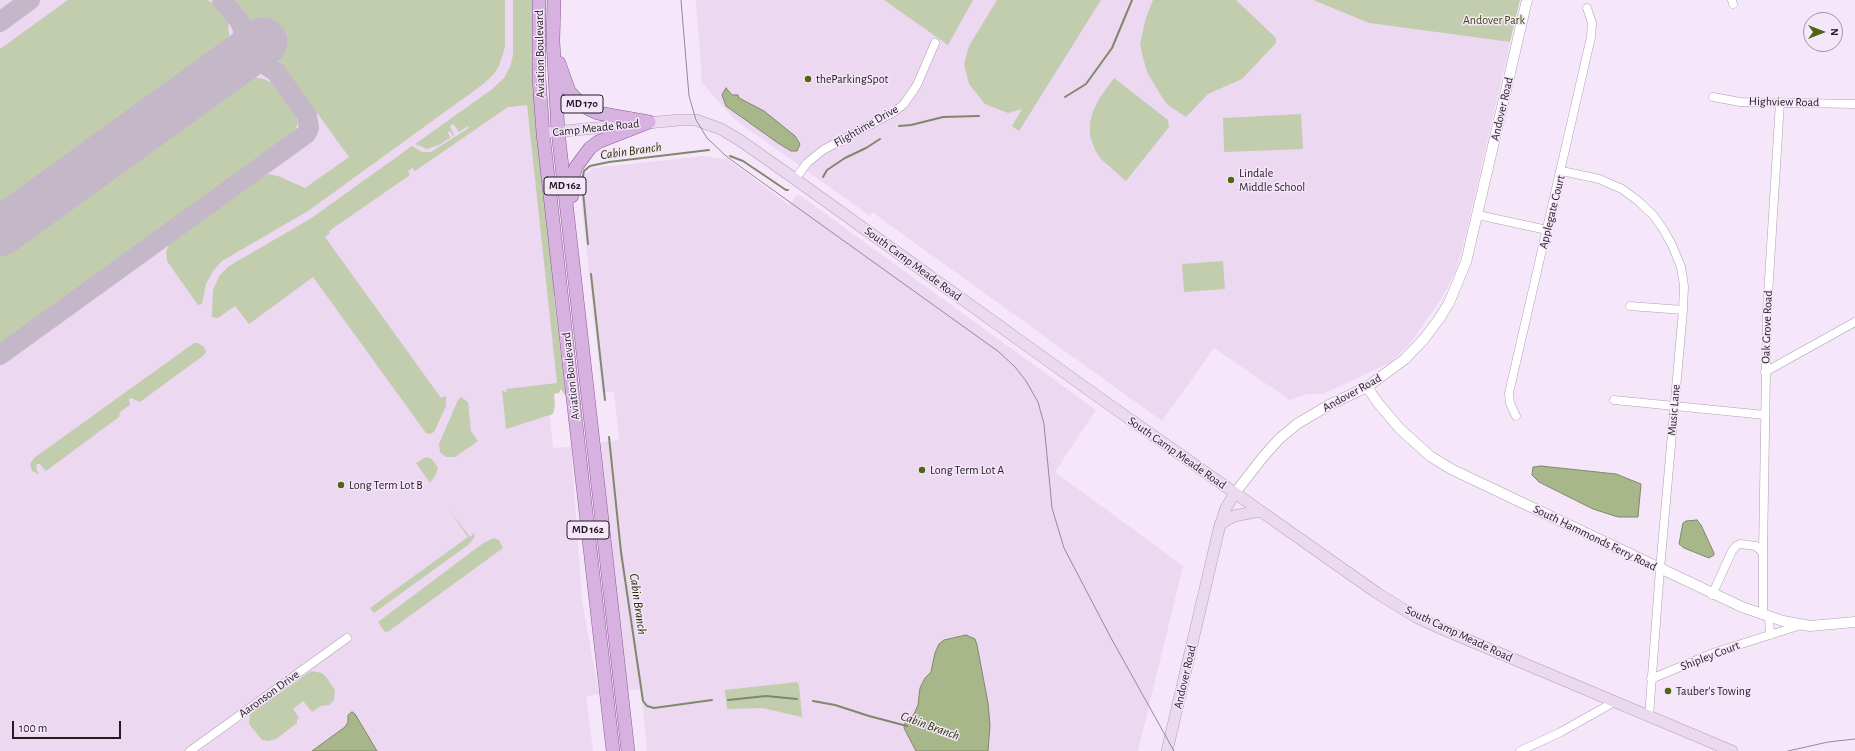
<!DOCTYPE html>
<html>
<head>
<meta charset="utf-8">
<style>
	body { margin:0 }
	#map { position:relative; width:1855px; height:751px; overflow:hidden; background:#f5e6f9; font-family:"Alegreya Sans",sans-serif }
	canvas { display:block }
	.north { position:absolute; left:1803px; top:12px; width:40px; height:40px; box-sizing:border-box; background:#f5e6f9; border:1px solid #a095a3; border-radius:50%; rotate:90deg; font-size:11px; font-weight:700; line-height:16px; text-align:center; color:#211c22 }
	.north::after { content:''; display:block; margin:auto; width:14px; height:18px; background:#506511; clip-path:polygon(50% 0,100% 100%,50% 72%,0 100%) }
	.scale { position:absolute; left:12px; top:721px; width:109px; height:18px; box-sizing:border-box; border:2px solid #211c22; border-top:0; padding-left:5px; font-size:12px; line-height:14px; white-space:nowrap; color:#211c22; -webkit-text-stroke:3px #f5e6f9; paint-order:stroke }
</style>
</head>
<body>
<div id="map">
<canvas width="1855" height="751"></canvas>
<div class="north">N</div>
<div class="scale">100 m</div>
</div>
<script>
const ctx = document.querySelector('canvas').getContext('2d');
ctx.lineJoin = 'round';
function paint(path, color) { ctx.fillStyle = color; ctx.fill(path, 'evenodd'); }
const shape = rows => new Path2D(rows.map(r => 'M' + r).join(''));
function trace(path, color, width, dash) { ctx.strokeStyle = color; ctx.lineWidth = width; ctx.lineCap = dash ? 'butt' : 'round'; ctx.setLineDash(dash || []); ctx.stroke(path); }
function label(font, color, halo, rows, align = 'center') {
  ctx.font = font + ' "Alegreya Sans",sans-serif'; ctx.lineWidth = 3; ctx.setLineDash([]); ctx.textBaseline = 'middle'; ctx.strokeStyle = halo; ctx.fillStyle = color; for (const [text, x, y, turn = 0] of rows) {
    ctx.save(); ctx.translate(x, y); ctx.rotate((+turn || 0) * Math.PI / 180); ctx.textAlign = isNaN(turn) ? turn : align; if (halo) ctx.strokeText(text, 0, 0); ctx.fillText(text, 0, 0); ctx.restore();
  }
}
const built = shape([
	[0,0,518,0,559,385,548,399,553,448,571,447,582,601,599,694,586,696,593,751,0,751],
	[696,0,1313,0,1369,23,1510,42,1466,233,1456,271,1441,299,1409,345,1391,362,1323,394,1307,394,1290,400,1214,348,1162,421,872,212,870,216,734,119,702,83],
	[703,156,723,159,726,158,789,205,798,194,1096,410,1055,472,1183,566,1138,751,647,751,641,689,626,691,599,443,619,440,614,392,602,392,580,188,581,179,587,173,594,168]
]);
const green = shape([
	[68,0,207,0,215,4,224,13,228,22,229,35,225,46,216,57,0,212,0,49],
	[235,0,505,0,505,47,499,66,493,75,482,85,308,211,222,261,213,271,206,284,202,304,198,305,167,261,166,252,169,244,264,176,269,174,278,176,305,188,349,157],
	[513,0,533,0,554,262,554,296,566,397,561,389,559,393,554,394,555,405,553,414,506,429,502,390,507,393,506,389,557,383,527,105,508,107,415,171,412,168,408,171,410,175,329,231,330,233,325,237,441,398,446,396,446,406,434,432,430,434,426,433,313,277,249,324,235,306,218,318,212,317,213,290,219,276,229,266,310,219,412,146,422,152,431,152,469,128,468,126,459,132,454,125,452,124,450,127,454,135,453,136,450,131,448,132,450,138,439,145,427,149,415,144,491,90,504,78,510,67,513,55],
	[884,0,973,0,948,45],
	[997,0,1101,0,1019,131,1012,126,1022,109,1008,113,985,104,969,84,964,64,969,46],
	[1153,0,1236,0,1276,38,1276,43,1242,79,1208,94,1186,117,1168,105,1162,97,1147,72,1142,54,1140,43,1146,18],
	[1313,0,1520,0,1510,42,1369,23],
	[254,77,264,79,274,84,295,112,298,123,293,134,0,344,0,253,233,85,244,79],
	[1114,78,1168,120,1169,127,1126,181,1101,159,1095,150,1090,136,1090,123,1093,111,1099,99],
	[1301,114,1303,149,1224,152,1223,118],
	[1223,261,1225,289,1184,292,1182,264],
	[194,343,198,343,204,347,206,352,204,355,140,402,131,398,129,399,130,405,120,412,119,417,46,471,40,464,37,464,36,468,39,474,32,471,30,464,34,458],
	[461,397,468,402,471,431,478,441,455,457,446,457,440,452,439,444,458,400],
	[426,457,432,459,438,468,436,474,430,483,416,463],
	[448,508,470,537,475,533,474,538,468,545,374,613,370,608,468,537],
	[493,538,499,540,503,548,389,631,385,632,378,622,482,544],
	[311,671,322,673,327,678,335,690,334,700,329,705,321,706,312,712,303,701,293,709,299,718,297,720,297,723,276,739,268,741,262,740,249,724,250,714],
	[797,682,799,685,802,717,762,708,727,709,725,690]
]);
const water = shape([
	[726,88,732,95,738,95,739,98,764,111,795,136,800,144,797,151,791,151,778,143,726,106,722,95,726,88],
	[1541,466,1616,474,1641,484,1638,517,1618,517,1593,509,1539,482,1532,475,1533,467,1541,466],
	[1697,520,1701,525,1714,553,1714,555,1709,558,1684,548,1679,544,1683,523,1686,521,1697,520],
	[966,635,975,639,977,645,988,703,990,725,988,751,916,751,904,728,905,723,914,714,918,705,920,688,925,678,931,672,935,653,939,644,944,640,966,635],
	[352,712,355,714,377,751,312,751,345,727,348,722,348,715,352,712]
]);
const stream = shape([
	[1065,97,1086,84,1112,48,1132,0],
	[899,126,911,125,943,117,979,116],
	[730,156,743,161,786,190,788,190],
	[823,177,827,170,845,158,866,148,880,139],
	[588,244,582,181,584,171,590,166,609,162,709,150],
	[591,274,605,400],
	[609,437,621,552,643,701,647,706,654,708,712,700],
	[728,700,766,696,797,699],
	[813,701,835,705,869,716,907,726]
]);
const taxiway = shape([
	[222,0,240,22,243,29,243,46,237,61],
	[0,22,30,0],
	[0,355,306,134,309,128,307,115,276,72,262,62,244,60,237,61]
]);
const runway = shape([
	[0,232,263,42]
]);
const minor = shape([
	[1732,0,1733,4],
	[1713,97,1740,102,1855,104],
	[1562,171,1599,179,1622,189,1637,200,1653,215,1663,229,1672,245,1681,267,1684,286,1683,310,1660,569,1649,716],
	[795,179,807,163,823,150,894,112,904,104,917,85,935,43],
	[1478,215,1547,230],
	[1630,306,1683,310],
	[1765,372,1855,322],
	[1614,400,1765,415],
	[1516,416,1510,403,1509,393,1591,37,1592,23,1587,8],
	[1763,553,1767,311,1780,102],
	[1712,595,1732,551,1736,546,1740,544,1756,546,1763,553,1763,615],
	[1769,617,1770,635],
	[1651,679,1716,652,1801,625],
	[190,751,347,638],
	[1520,751,1559,733,1616,701]
]);
const tertiary = shape([
	[1367,387,1378,403,1400,429,1430,456,1451,469,1742,607,1783,621,1810,626,1855,622],
	[1235,493,1263,457,1279,439,1297,424,1329,405,1367,387,1405,359,1424,339,1439,319,1449,303,1466,262,1527,0]
]);
const secondary = shape([
	[543,133,679,120,696,120,721,129,741,141,795,179,1097,396,1377,593,1416,617,1442,629,1732,751],
	[1220,524,1234,516,1260,511],
	[1167,751,1219,529,1226,508,1235,493]
]);
const primary = shape([
	[539,0,539,78,543,133,613,751],
	[554,0,553,41,558,131,628,751],
	[559,63,569,91,575,98,589,109,598,113,649,122],
	[572,196,573,177,576,167,590,148,598,142,649,122]
]);
const tram = shape([
	[681,0,689,96,696,120,707,138,726,156,745,170,999,352,1015,367,1026,381,1038,402,1044,424,1052,508,1064,548,1111,638,1174,751],
	[1788,751,1828,742,1855,739]
]);
const markers = [
	[808,79,4,"#506511"],
	[1231,180,4,"#506511"],
	[922,470,4,"#506511"],
	[341,485,4,"#506511"],
	[1668,691,4,"#506511"]
];
const shields = [
	[582,104,42],
	[565,186,42],
	[588,530,42]
];
const shieldNames = [
	["MD 170",582,104],
	["MD 162",565,186],
	["MD 162",588,530]
];
const parkNames = [
	["Andover Park",1494,20]
];
const streetNames = [
	["Aviation Boulevard",540,54,-91],
	["Highview Road",1784,102,1],
	["Andover Road",1502,109,-77],
	["Flightime Drive",866,126,-30],
	["Camp Meade Road",596,128,-6],
	["Applegate Court",1552,212,-76],
	["South Camp Meade Road",913,264,36],
	["Oak Grove Road",1767,327,-88],
	["Aviation Boulevard",571,376,-96],
	["Andover Road",1352,393,-29],
	["Music Lane",1674,410,-85],
	["South Camp Meade Road",1177,453,35],
	["South Hammonds Ferry Road",1595,538,26],
	["South Camp Meade Road",1459,634,25],
	["Shipley Court",1710,656,-21],
	["Andover Road",1185,677,-77],
	["Aaronson Drive",269,694,-36]
];
const poiNames = [
	["theParkingSpot",816,79],
	["Lindale",1239,173],
	["Middle School",1239,187],
	["Long Term Lot A",930,470],
	["Long Term Lot B",349,485],
	["Tauber's Towing",1676,691]
];
const waterNames = [
	["Cabin Branch",631,151,-8],
	["Cabin Branch",638,604,82],
	["Cabin Branch",930,726,20]
];
paint(built, '#ecd8f1');
paint(green, '#c2cdae');
paint(water, '#a7b78a');
trace(water, '#7f886b', 1);
trace(stream, '#7f886b', 2);
trace(taxiway, '#c4b8c8', 20);
trace(runway, '#c4b8c8', 49);
trace(minor, '#aea0b1', 9);
trace(tertiary, '#aea0b1', 11);
trace(secondary, '#aea0b1', 12);
trace(primary, '#865c90', 14);
trace(minor, '#fff', 8);
trace(tertiary, '#fff', 10);
trace(secondary, '#ebd9f0', 11);
trace(primary, '#d7b2e0', 13);
trace(tram, '#948a97', 1);
for (const [x, y, r, color] of markers) { const dot = new Path2D(); dot.arc(x, y, r, 0, 2 * Math.PI); ctx.fillStyle = color; ctx.fill(dot); trace(dot, '#f5e6f9', 1.5); }
for (const [x, y, w] of shields) { const box = new Path2D(); box.roundRect(x - w / 2, y - 9, w, 18, 3); ctx.fillStyle = '#f5e6f9'; ctx.fill(box); trace(box, '#211c22', 1); }
label('bold 11px', '#211c22', null, shieldNames);
label('12px', '#3b4c02', '#f5e6f9', parkNames);
label('12px', '#211c22', '#f5e6f9', streetNames);
label('12px', '#211c22', '#f5e6f9', poiNames, 'left');
label('italic 13px', '#283500', '#f5e6f9', waterNames);
</script>
</body>
</html>
